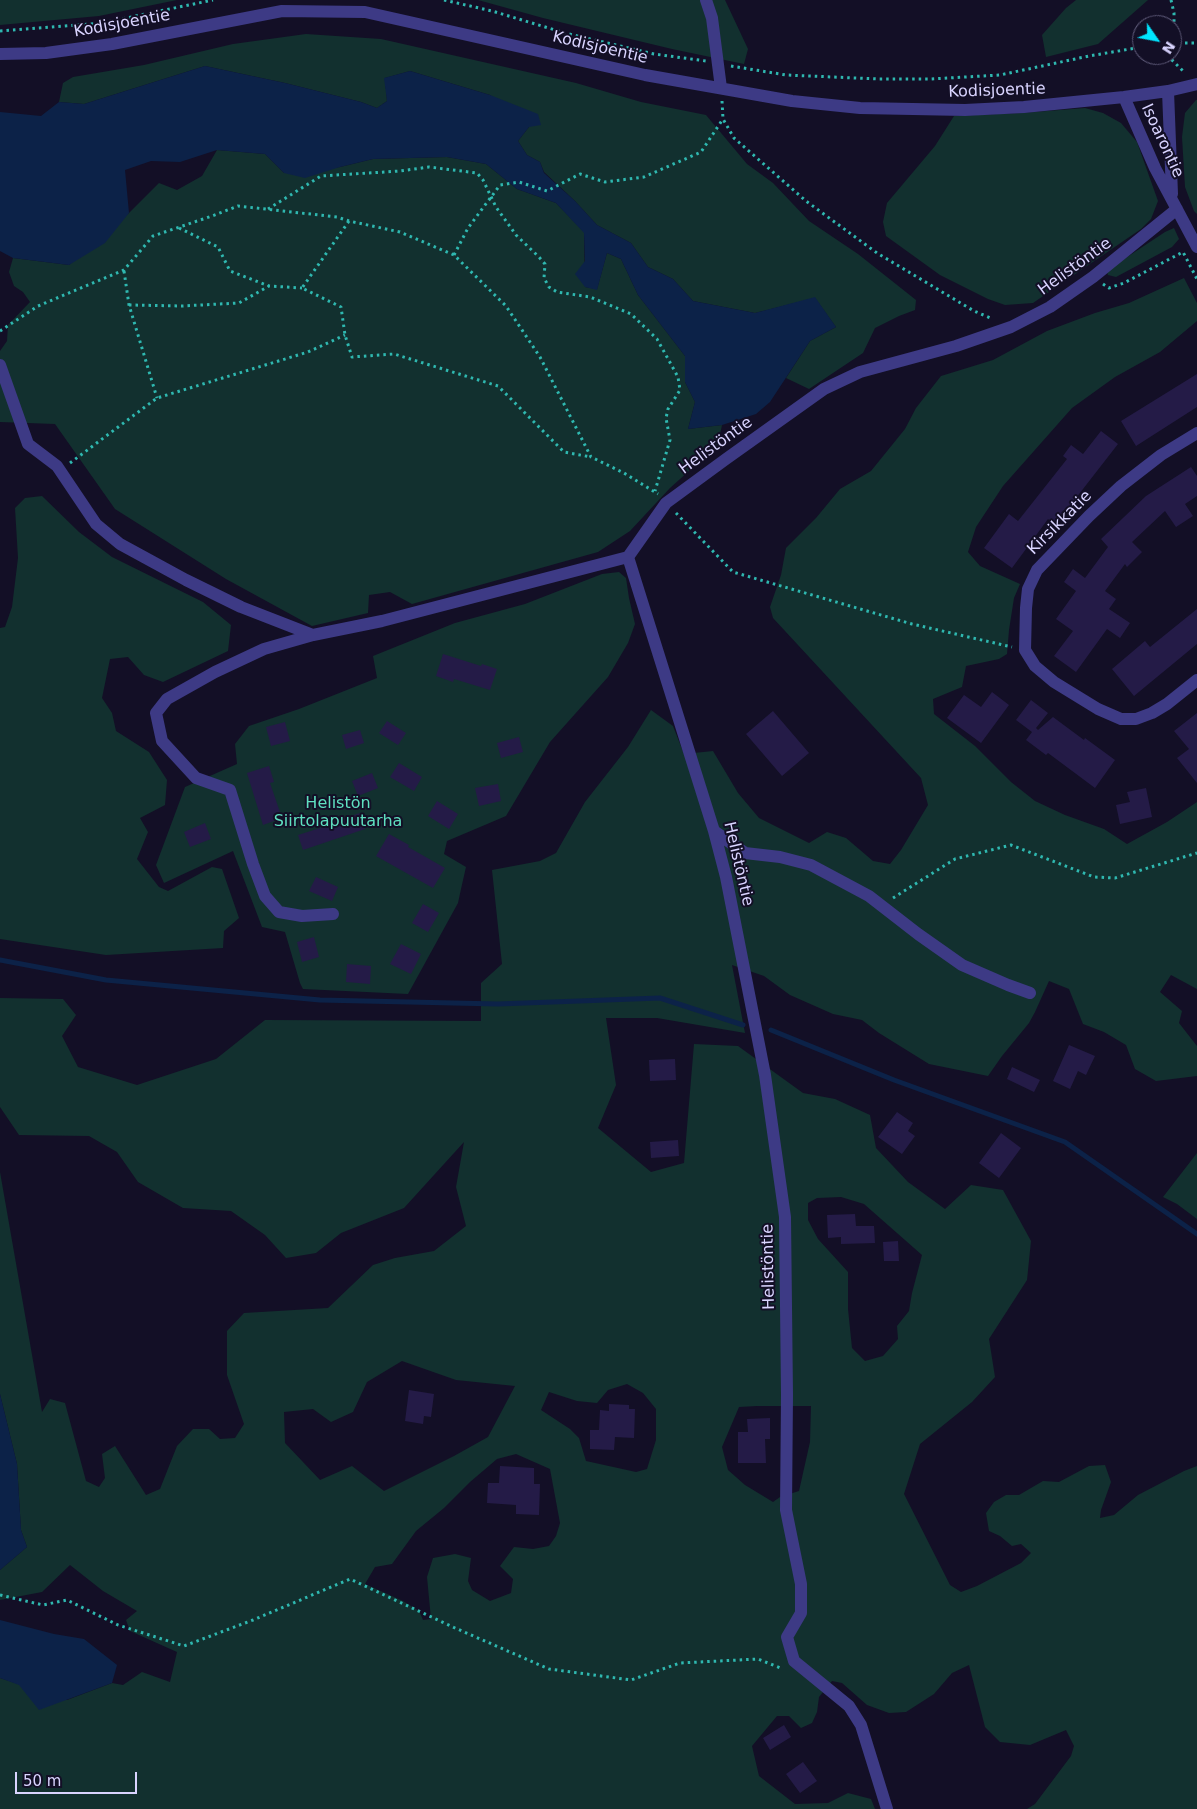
<!DOCTYPE html>
<html>
<head>
<meta charset="utf-8">
<style>
	body { margin:0 }
	#map { position:relative; width:1197px; height:1809px; overflow:hidden; background:#130f26; font-family:"DejaVu Sans",sans-serif }
	canvas { display:block }
	.north { position:absolute; left:1132px; top:15px; width:50px; height:50px; box-sizing:border-box; background:#130f26; border:1px solid #625e7d; border-radius:50%; rotate:123deg; font-size:14px; font-weight:700; line-height:20px; text-align:center; color:#d9d4ff }
	.north::after { content:''; display:block; margin:auto; width:18px; height:22px; background:#00e5ff; clip-path:polygon(50% 0,100% 100%,50% 72%,0 100%) }
	.scale { position:absolute; left:15px; top:1772px; width:122px; height:22px; box-sizing:border-box; border:2px solid #d9d4ff; border-top:0; padding-left:6px; font-size:15px; line-height:18px; white-space:nowrap; color:#d9d4ff; -webkit-text-stroke:4px #130f26; paint-order:stroke }
</style>
</head>
<body>
<div id="map">
<canvas width="1197" height="1809"></canvas>
<div class="north">N</div>
<div class="scale">50 m</div>
</div>
<script>
const ctx = document.querySelector('canvas').getContext('2d');
ctx.lineJoin = 'round';
function paint(path, color) { ctx.fillStyle = color; ctx.fill(path, 'evenodd'); }
const shape = rows => new Path2D(rows.map(r => 'M' + r).join(''));
function trace(path, color, width, dash) { ctx.strokeStyle = color; ctx.lineWidth = width; ctx.lineCap = dash ? 'butt' : 'round'; ctx.setLineDash(dash || []); ctx.stroke(path); }
function label(font, color, halo, rows, align = 'center') {
  ctx.font = font + ' "DejaVu Sans",sans-serif'; ctx.lineWidth = 4; ctx.setLineDash([]); ctx.textBaseline = 'middle'; ctx.strokeStyle = halo; ctx.fillStyle = color; for (const [text, x, y, turn = 0] of rows) {
    ctx.save(); ctx.translate(x, y); ctx.rotate((+turn || 0) * Math.PI / 180); ctx.textAlign = isNaN(turn) ? turn : align; if (halo) ctx.strokeText(text, 0, 0); ctx.fillText(text, 0, 0); ctx.restore();
  }
}
const green = shape([
	[0,0,177,0,99,16,0,25],
	[478,0,725,0,748,49,744,64,672,49,543,18],
	[1076,0,1148,0,1098,44,1046,57,1042,35,1066,8],
	[306,34,381,39,576,83,641,102,706,115,747,164,773,183,809,221,858,254,916,300,915,310,899,316,875,328,863,353,809,389,786,378,810,341,836,327,815,298,755,313,693,301,673,279,648,267,631,243,597,225,575,201,544,172,540,162,527,155,518,141,529,127,490,95,410,71,385,78,387,101,377,108,361,102,285,83,205,66,84,104,59,102,63,83,73,77,144,65,233,44],
	[1196,100,1197,100,1197,214,1194,211,1185,187,1182,137,1185,113],
	[1085,108,1103,113,1121,123,1137,142,1158,201,1151,219,1141,229,1033,303,1005,305,988,299,940,275,886,236,883,222,887,203,935,146,954,116,1022,113],
	[217,150,265,154,284,173,340,167,373,159,447,157,486,164,517,189,556,203,584,232,585,287,597,289,607,253,621,259,638,295,685,356,685,382,695,402,688,429,722,425,718,445,670,488,630,531,598,552,412,604,390,592,369,595,368,613,312,626,226,579,115,509,55,424,0,422,0,351,7,341,8,325,30,302,23,292,14,286,9,272,13,258,69,265,129,213,159,183,177,190,202,176],
	[1174,228,1179,239,1172,247,1116,277,1108,275,1107,272,1109,269,1165,232],
	[1184,278,1197,303,1197,321,1160,352,1115,377,1072,408,1003,486,976,527,968,552,980,566,1020,584,1014,598,1009,630,1007,654,999,659,966,666,962,687,933,699,934,714,975,746,1011,782,1035,801,1065,815,1104,829,1127,844,1167,822,1197,802,1197,989,1171,975,1160,992,1182,1011,1179,1023,1197,1046,1197,1076,1156,1081,1135,1069,1126,1045,1104,1032,1083,1024,1069,989,1049,981,1035,1012,1029,1023,1002,1056,988,1076,929,1064,879,1033,862,1020,833,1014,790,995,764,976,732,965,745,1033,657,1018,606,1018,616,1085,598,1128,651,1172,684,1163,694,1044,738,1046,803,1093,835,1099,870,1115,876,1148,908,1182,945,1209,971,1185,1003,1190,1031,1241,1027,1280,989,1339,995,1377,972,1402,920,1444,904,1494,950,1585,961,1592,977,1586,1021,1563,1031,1553,1021,1544,1012,1546,1000,1536,989,1531,986,1513,994,1502,1006,1495,1019,1495,1043,1481,1059,1482,1089,1466,1105,1465,1111,1482,1101,1510,1100,1518,1114,1515,1138,1495,1184,1471,1197,1466,1197,1809,1027,1809,1035,1804,1071,1756,1074,1746,1066,1730,1030,1745,1000,1742,985,1727,969,1665,952,1673,934,1694,906,1712,889,1713,867,1705,842,1683,832,1681,819,1697,817,1712,812,1723,801,1728,789,1716,777,1716,752,1746,759,1776,795,1804,828,1803,848,1793,871,1799,875,1809,0,1809,0,1678,67,1700,112,1683,123,1685,142,1672,170,1682,177,1652,130,1631,126,1620,137,1611,103,1591,70,1565,42,1592,0,1600,0,1570,27,1547,21,1530,17,1464,0,1394,0,1172,42,1412,50,1399,65,1403,86,1481,99,1487,105,1478,102,1454,115,1446,146,1495,160,1489,177,1446,193,1429,209,1429,220,1439,235,1438,244,1424,227,1375,227,1331,244,1313,328,1308,373,1265,395,1258,434,1251,466,1226,456,1187,464,1142,404,1208,341,1233,316,1253,286,1258,265,1235,231,1211,183,1208,138,1182,117,1152,89,1136,19,1135,0,1107,0,998,63,999,76,1015,62,1036,78,1067,137,1085,216,1059,265,1020,481,1021,481,983,502,964,492,870,540,861,556,853,585,802,628,747,651,710,673,726,684,754,713,751,738,793,759,818,809,843,827,832,846,838,873,861,890,864,901,850,928,805,921,778,773,618,770,607,781,575,786,548,816,518,840,489,871,471,905,429,916,408,941,376,993,360,1047,331,1095,313,1129,303],
	[841,1197,864,1204,922,1255,912,1293,909,1311,897,1326,898,1339,883,1356,865,1361,852,1348,848,1309,848,1272,818,1239,808,1220,808,1203,817,1198],
	[402,1361,456,1380,515,1386,488,1437,454,1456,384,1491,352,1466,320,1480,285,1443,284,1412,313,1409,331,1422,353,1412,367,1382],
	[627,1384,643,1393,656,1409,656,1440,647,1469,636,1472,586,1461,579,1438,570,1429,541,1410,549,1392,577,1401,597,1403,608,1390],
	[757,1406,811,1406,810,1442,799,1491,780,1497,773,1502,745,1485,728,1470,722,1447,739,1407],
	[516,1454,550,1469,560,1523,556,1536,549,1546,533,1549,514,1547,500,1566,513,1579,511,1593,490,1601,472,1590,468,1581,471,1558,455,1554,433,1558,427,1577,431,1619,423,1620,419,1611,403,1601,365,1584,375,1567,392,1564,416,1531,444,1508,470,1482,497,1459],
	[42,496,79,532,112,557,203,602,231,625,228,651,163,682,144,675,128,657,110,659,102,698,112,713,116,731,149,752,167,780,165,805,140,818,148,832,137,859,159,887,168,891,212,867,222,869,239,918,224,931,223,948,106,955,0,939,0,628,5,627,12,607,18,558,15,508,25,498],
	[619,572,626,578,629,598,635,624,628,643,608,677,550,742,506,816,447,841,444,854,466,867,461,889,458,903,408,994,303,989,300,983,285,932,262,927,233,851,164,883,156,865,185,787,237,764,235,744,249,726,299,709,377,678,373,656,455,623,525,604,602,574],
	[1197,1153,1197,1219,1177,1204,1163,1197]
]);
const water = shape([
	[205,66,285,83,361,102,377,108,387,101,384,78,410,71,490,95,538,114,541,125,529,127,518,141,527,155,540,162,544,173,575,201,597,225,631,243,648,267,673,279,693,301,755,313,815,297,836,327,810,341,770,402,756,414,722,425,688,429,695,402,685,382,685,356,638,295,621,259,607,253,597,290,585,287,575,274,585,261,584,233,556,203,517,189,486,164,447,157,373,159,340,167,305,178,284,173,265,154,217,150,180,162,151,161,125,170,129,213,105,243,69,265,13,258,0,251,0,112,41,116,59,102,84,104],
	[0,1394,17,1464,21,1530,27,1547,0,1570],
	[0,1620,54,1634,84,1639,117,1665,112,1683,39,1710,19,1685,0,1678]
]);
const stream = shape([
	[0,960,106,980,320,1000,498,1004,660,998,743,1025],
	[771,1030,894,1080,1065,1142,1197,1234]
]);
const building = shape([
	[1197,374,1197,407,1136,446,1121,421],
	[1101,431,1118,444,1055,525,1048,519,1012,568,984,548,1009,514,1018,521,1067,459,1063,456,1071,445,1083,454],
	[1191,467,1197,476,1197,496,1185,504,1193,516,1176,527,1165,511,1132,542,1142,552,1127,567,1125,564,1105,591,1116,599,1109,609,1130,623,1120,638,1107,629,1076,672,1054,656,1073,631,1056,619,1076,591,1064,582,1073,569,1085,578,1108,547,1101,539,1146,496],
	[1197,609,1197,644,1134,696,1112,669,1145,641,1150,647],
	[443,654,481,666,482,664,497,669,490,690,454,679,453,682,436,676],
	[992,692,1009,705,981,743,947,718,964,695,981,707],
	[1031,700,1048,713,1036,728,1038,730,1053,717,1084,740,1085,738,1115,760,1095,788,1048,753,1046,755,1026,740,1032,732,1016,720],
	[773,711,809,753,782,776,746,734],
	[1197,713,1197,783,1177,758,1189,749,1174,731],
	[387,721,406,733,398,745,379,733],
	[285,722,290,741,271,746,266,727],
	[360,730,364,743,346,749,342,735],
	[519,737,523,752,501,758,497,743],
	[399,763,422,777,414,791,390,777],
	[269,766,274,782,270,783,282,818,263,825,247,773],
	[372,773,378,788,358,796,352,781],
	[498,784,501,801,479,806,475,788],
	[1146,788,1152,817,1120,824,1116,805,1130,802,1127,792],
	[437,801,458,814,449,829,428,816],
	[360,813,365,829,303,850,298,835,339,822,339,820],
	[205,823,211,839,190,847,184,832],
	[389,834,409,845,408,847,445,868,433,888,376,856],
	[316,877,338,887,332,901,309,891],
	[423,904,439,913,428,932,412,923],
	[314,937,319,957,302,962,297,942],
	[401,944,421,954,411,974,390,964],
	[347,964,371,966,370,984,346,982],
	[1069,1045,1095,1056,1086,1075,1078,1071,1070,1089,1053,1081],
	[675,1059,676,1080,650,1081,649,1060],
	[1012,1067,1040,1080,1034,1092,1007,1079],
	[897,1112,913,1123,908,1131,915,1136,902,1154,878,1137],
	[1001,1133,1021,1148,999,1178,979,1163],
	[678,1140,679,1156,651,1158,650,1142],
	[855,1214,856,1226,874,1226,875,1243,841,1244,841,1237,828,1238,827,1215],
	[898,1241,899,1261,884,1261,883,1242],
	[409,1390,434,1394,431,1417,424,1416,423,1424,405,1421],
	[609,1404,629,1405,629,1409,635,1409,634,1438,615,1437,614,1450,590,1449,590,1430,599,1430,600,1410,609,1411],
	[770,1418,770,1439,765,1439,766,1463,738,1463,738,1432,748,1432,747,1419],
	[500,1466,534,1468,534,1484,540,1484,539,1515,516,1514,516,1505,487,1503,488,1483,499,1483],
	[784,1725,791,1737,770,1750,763,1738],
	[803,1762,817,1781,800,1793,786,1774]
]);
const path = shape([
	[444,0,492,11,565,33,654,54,706,61],
	[1171,0,1174,13,1174,30,1172,31],
	[0,31,102,23,213,0],
	[1172,43,1197,43],
	[1167,55,1185,73],
	[731,66,786,75,879,79,931,79,1000,75,1089,56,1142,47],
	[722,101,723,119,734,138,806,201,877,253,974,311,993,319],
	[268,209,321,176,400,171,429,167,477,173,483,180,496,207,516,235,539,257,545,264,544,278,549,287,557,292,590,297,631,314,657,339,678,377,680,390,668,409,666,418,670,440,655,491],
	[349,221,302,288,341,307,345,335,352,357,394,354,498,386,564,452,591,457],
	[179,228,218,247,230,271,269,286,302,288],
	[454,255,468,228,500,185,519,182,547,191,580,174,605,182,644,177,701,152,723,119],
	[124,271,129,305,157,398],
	[1103,284,1109,288,1124,283,1183,252,1197,279],
	[129,305,182,306,239,303,269,286],
	[0,331,38,306,124,270,153,236,212,216,238,206,337,217,349,221,400,232,454,255,506,306,540,357,591,457,624,473,658,494],
	[70,463,157,398,308,352,345,335],
	[676,513,733,572,912,624,1012,647],
	[893,898,955,859,1011,845,1094,877,1115,878,1197,853],
	[0,1595,43,1605,67,1600,118,1625,184,1646,253,1620,350,1579,455,1628,549,1669,631,1680,680,1663,758,1659,783,1669]
]);
const minor = shape([
	[706,0,712,18,721,88],
	[0,54,46,53,112,44,282,11,365,12,645,75,792,101,860,108,965,110,1024,107,1124,97,1168,91,1197,84],
	[1168,91,1172,194],
	[1124,97,1155,168,1197,247],
	[0,365,28,444,57,466,96,524,120,544,186,580,241,607,313,635,382,621,628,557],
	[1197,433,1161,455,1121,486,1089,516,1037,570,1028,589,1026,608,1025,650,1035,666,1054,682,1098,709,1121,719,1136,719,1152,713,1167,704,1197,680],
	[313,635,264,649,215,672,167,699,156,713,162,741,196,778,230,790,253,864,265,896,279,912,302,916,333,914],
	[714,831,745,853,780,857,811,865,869,896,918,934,962,965,1008,985,1030,993],
	[887,1809,861,1725,849,1706,794,1661,787,1637,801,1613,801,1584,786,1510,787,1395,785,1217,765,1075,726,877,714,831,628,557,666,503,726,459,824,389,860,372,956,346,1011,327,1050,307,1093,277,1177,209]
]);
const streetNames = [
	["Kodisjoentie",122,24,-10],
	["Kodisjoentie",600,48,13],
	["Kodisjoentie",997,91,-2],
	["Isoarontie",1162,141,65],
	["Helistöntie",1075,267,-36],
	["Helistöntie",716,446,-36],
	["Kirsikkatie",1060,523,-45],
	["Helistöntie",738,864,77],
	["Helistöntie",769,1267,-91]
];
const parkNames = [
	["Helistön",338,804],
	["Siirtolapuutarha",338,822]
];
paint(green, '#12302f');
paint(water, '#0c2248');
trace(stream, '#0c2248', 5);
paint(building, '#241b47');
trace(path, '#2fb8b0', 3, [2.5, 4]);
trace(minor, '#3d3a85', 12);
label('16px', '#d9d4ff', '#130f26', streetNames);
label('16px', '#5fe0c0', '#130f26', parkNames);
</script>
</body>
</html>
